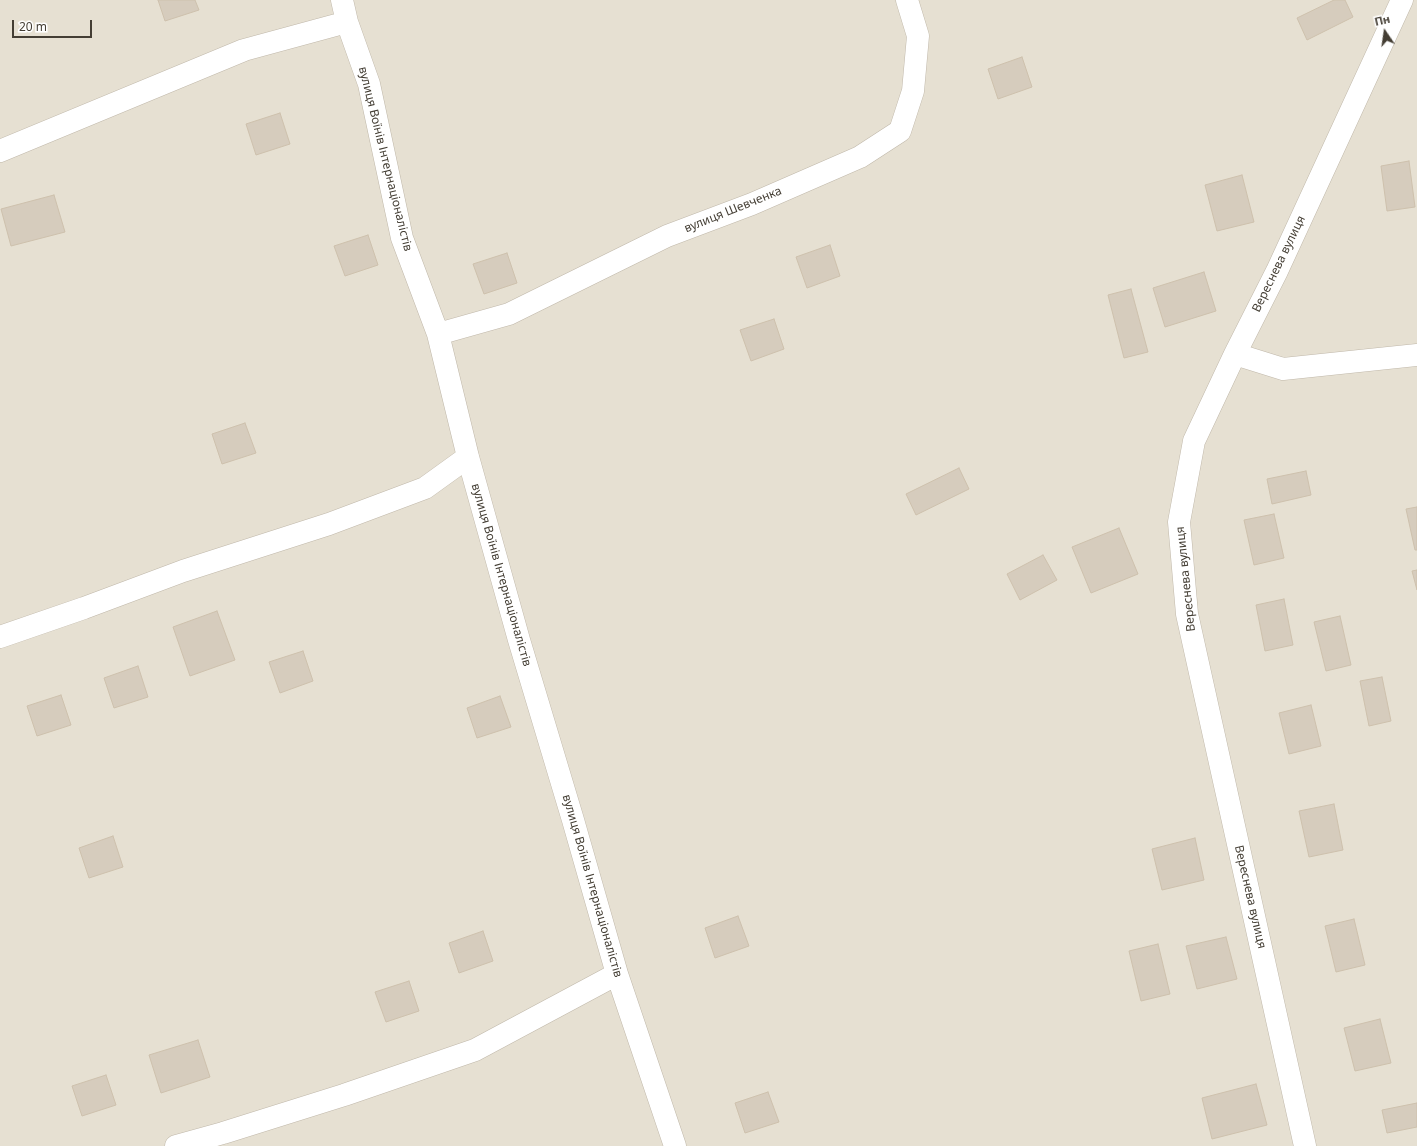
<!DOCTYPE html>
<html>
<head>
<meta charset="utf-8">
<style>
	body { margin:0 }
	#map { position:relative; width:1417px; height:1146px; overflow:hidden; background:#f2eee4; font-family:"Noto Sans",sans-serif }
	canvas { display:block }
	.north { position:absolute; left:1365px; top:12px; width:40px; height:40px; -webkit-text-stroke:3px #fff; paint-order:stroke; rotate:347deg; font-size:11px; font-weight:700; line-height:16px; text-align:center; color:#443e34 }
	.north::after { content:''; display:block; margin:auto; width:14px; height:18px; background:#443e34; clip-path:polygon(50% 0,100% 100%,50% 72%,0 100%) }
	.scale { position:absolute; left:12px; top:20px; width:80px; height:18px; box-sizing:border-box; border:2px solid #443e34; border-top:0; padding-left:5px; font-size:12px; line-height:14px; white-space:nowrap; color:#443e34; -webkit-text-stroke:3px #fff; paint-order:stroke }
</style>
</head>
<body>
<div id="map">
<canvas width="1417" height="1146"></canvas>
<div class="north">Пн</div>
<div class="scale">20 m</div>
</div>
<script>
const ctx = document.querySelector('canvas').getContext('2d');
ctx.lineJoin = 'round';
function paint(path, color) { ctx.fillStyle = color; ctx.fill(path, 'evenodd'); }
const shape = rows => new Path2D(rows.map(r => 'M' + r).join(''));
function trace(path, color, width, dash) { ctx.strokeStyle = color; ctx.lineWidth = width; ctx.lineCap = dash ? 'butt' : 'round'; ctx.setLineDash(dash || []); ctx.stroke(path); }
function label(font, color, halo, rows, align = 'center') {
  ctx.font = font + ' "Noto Sans",sans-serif'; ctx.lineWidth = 3.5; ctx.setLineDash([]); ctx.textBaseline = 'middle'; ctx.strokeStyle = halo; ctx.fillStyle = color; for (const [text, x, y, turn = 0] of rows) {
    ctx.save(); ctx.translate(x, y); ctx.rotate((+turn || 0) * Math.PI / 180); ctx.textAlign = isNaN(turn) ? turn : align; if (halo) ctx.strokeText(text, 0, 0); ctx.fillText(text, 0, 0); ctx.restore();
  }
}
const residential = shape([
	[0,0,1417,0,1417,1146,0,1146]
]);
const building = shape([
	[158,0,195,0,199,10,165,21,158,0],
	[1334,0,1345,0,1353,17,1307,40,1297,18,1334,0],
	[1022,57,1032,87,998,99,988,69,1022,57],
	[280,113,290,144,256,155,246,124,280,113],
	[1409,161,1415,207,1387,211,1381,166,1409,161],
	[1242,175,1254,222,1217,231,1205,185,1242,175],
	[54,195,65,232,11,246,1,209,54,195],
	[368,235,378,265,345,276,334,246,368,235],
	[830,245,840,276,807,288,796,257,830,245],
	[507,253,517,283,484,294,473,264,507,253],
	[1204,272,1216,311,1165,327,1153,288,1204,272],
	[1131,289,1148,352,1124,358,1108,295,1131,289],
	[774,319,784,349,751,361,740,330,774,319],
	[245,423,256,453,222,464,212,434,245,423],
	[959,468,969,489,916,515,906,494,959,468],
	[1306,471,1311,495,1272,504,1267,479,1306,471],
	[1417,507,1417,550,1415,550,1406,509,1417,507],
	[1274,514,1284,558,1254,565,1244,520,1274,514],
	[1119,528,1138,574,1091,593,1072,547,1119,528],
	[1043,555,1057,580,1020,600,1007,574,1043,555],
	[1417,570,1417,590,1412,571,1417,570],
	[1284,599,1293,645,1265,651,1256,605,1284,599],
	[217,611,235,660,190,676,173,627,217,611],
	[1340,616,1351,665,1326,671,1314,622,1340,616],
	[303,651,313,681,280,693,269,662,303,651],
	[138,666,148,697,114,708,104,678,138,666],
	[1382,677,1391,721,1369,726,1360,681,1382,677],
	[61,695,71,725,37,736,27,706,61,695],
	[500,696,511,727,477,738,467,708,500,696],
	[1311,705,1321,746,1289,754,1279,713,1311,705],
	[1334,804,1343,850,1309,857,1299,811,1334,804],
	[113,836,123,867,89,878,79,848,113,836],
	[1195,838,1204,880,1162,890,1152,849,1195,838],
	[738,916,749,946,715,958,705,928,738,916],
	[1354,919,1365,965,1336,972,1325,926,1354,919],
	[483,931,493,961,459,973,449,943,483,931],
	[1226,937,1237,979,1197,989,1186,946,1226,937],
	[1158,944,1170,994,1141,1001,1129,951,1158,944],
	[409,981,419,1011,386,1022,375,992,409,981],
	[1380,1019,1391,1063,1355,1071,1344,1028,1380,1019],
	[198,1040,210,1077,161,1093,149,1055,198,1040],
	[106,1075,116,1105,82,1116,72,1086,106,1075],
	[1256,1084,1267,1125,1212,1139,1202,1098,1256,1084],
	[768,1092,779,1122,745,1133,735,1103,768,1092],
	[1417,1103,1417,1127,1387,1133,1382,1110,1417,1103]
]);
const minor = shape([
	[342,0,347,22,369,84,402,238,438,334,468,457,519,640,573,820,617,974,675,1146],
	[0,151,244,50,347,22],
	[438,334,509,314,667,236,752,204,860,157,900,131,913,91,918,36,907,0],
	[1235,354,1283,369,1417,355],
	[0,637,84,608,183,571,329,524,425,488,468,457],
	[176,1146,223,1133,344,1095,475,1050,617,974],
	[1305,1146,1187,614,1179,522,1194,441,1235,354,1277,271,1402,0]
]);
const streetNames = [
	["вулиця Воїнів Інтернаціоналістів",385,159,76],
	["вулиця Шевченка",733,210,-22],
	["Вереснева вулиця",1279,264,-64],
	["вулиця Воїнів Інтернаціоналістів",501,575,74],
	["Вереснева вулиця",1186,579,-96],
	["вулиця Воїнів Інтернаціоналістів",592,886,74],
	["Вереснева вулиця",1250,897,77]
];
paint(residential, '#e6e0d2');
paint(building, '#d6ccbd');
trace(building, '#cec1ad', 1);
trace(minor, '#c0b8aa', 23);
trace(minor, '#fff', 22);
label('12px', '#443e34', '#fff', streetNames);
</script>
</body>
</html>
